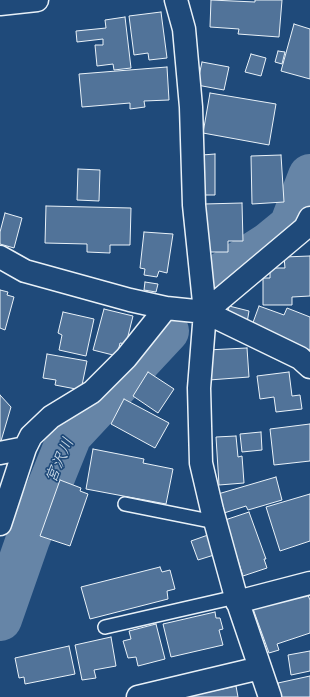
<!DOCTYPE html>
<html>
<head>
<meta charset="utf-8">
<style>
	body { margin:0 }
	canvas { display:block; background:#1f4a7a }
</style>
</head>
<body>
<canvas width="310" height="697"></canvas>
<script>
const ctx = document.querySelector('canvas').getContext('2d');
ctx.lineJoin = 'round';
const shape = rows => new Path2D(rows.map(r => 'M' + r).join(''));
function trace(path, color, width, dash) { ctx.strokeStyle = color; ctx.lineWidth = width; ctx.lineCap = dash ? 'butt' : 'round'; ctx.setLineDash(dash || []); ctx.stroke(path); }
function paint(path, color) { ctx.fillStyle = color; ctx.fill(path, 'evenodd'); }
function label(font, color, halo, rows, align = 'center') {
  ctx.font = font + ' "Architects Daughter","Klee One",sans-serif'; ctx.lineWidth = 3.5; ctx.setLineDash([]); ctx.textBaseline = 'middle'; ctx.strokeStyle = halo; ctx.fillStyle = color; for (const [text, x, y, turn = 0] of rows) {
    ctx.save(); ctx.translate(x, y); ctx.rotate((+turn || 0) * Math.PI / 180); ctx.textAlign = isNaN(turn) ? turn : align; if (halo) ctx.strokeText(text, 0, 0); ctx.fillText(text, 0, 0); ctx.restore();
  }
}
const river = shape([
	[216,278,269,244,291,226,310,176],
	[0,619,28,539,70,435,167,331]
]);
const building = shape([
	[211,0,255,2,255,0,282,0,279,37,238,34,239,29,210,27,211,0],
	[161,12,167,58,149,60,148,53,134,55,129,16,161,12],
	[125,17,131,68,114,70,113,64,97,66,95,45,103,45,103,39,77,42,76,31,106,28,105,20,125,17],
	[294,24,310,29,310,79,281,71,294,24],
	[278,51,285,52,282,64,275,62,278,51],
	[251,54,266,58,261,76,245,72,251,54],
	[202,62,229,67,224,90,197,85,202,62],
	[167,67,169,100,144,101,145,107,130,109,130,103,82,107,79,74,167,67],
	[210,93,276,104,269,145,203,133,210,93],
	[215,154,215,195,203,195,202,155,215,154],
	[281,155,284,202,252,204,251,156,281,155],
	[78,169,100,170,99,201,77,200,78,169],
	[242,203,243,241,228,241,228,252,205,252,204,204,242,203],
	[46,206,131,208,130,245,110,245,110,253,87,252,87,244,45,243,46,206],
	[5,213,22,218,14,248,0,244,0,232,5,213],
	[144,232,173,234,167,273,159,271,157,277,144,275,145,269,140,268,144,232],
	[310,256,310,296,292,297,292,305,263,305,263,278,270,278,270,268,285,268,284,257,310,256],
	[145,282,158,284,156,292,144,290,145,282],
	[0,290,8,292,7,295,14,297,5,330,0,328,0,290],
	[229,306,249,311,247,323,227,319,229,306],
	[259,306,284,315,287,308,310,317,310,350,251,328,259,306],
	[104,309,133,316,126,344,120,343,117,356,93,350,104,309],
	[63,312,94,319,86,356,59,350,62,335,58,333,63,312],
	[247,348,249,377,209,380,207,350,247,348],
	[47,354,87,361,81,390,55,385,56,380,43,378,47,354],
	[148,372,174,389,158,413,133,396,148,372],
	[289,372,292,396,300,395,302,409,276,412,274,397,260,399,257,376,289,372],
	[0,395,11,407,1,441,0,441,0,395],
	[124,399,169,423,155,448,111,424,124,399],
	[310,424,310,461,274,465,270,429,310,424],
	[261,432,262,450,242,452,240,434,261,432],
	[236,436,238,457,242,456,244,483,219,485,216,437,236,436],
	[93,449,144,459,143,463,173,469,166,504,86,489,93,449],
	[276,477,282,500,248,510,246,506,224,513,218,494,276,477],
	[60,480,81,488,80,491,88,494,70,546,40,536,60,480],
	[310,494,310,541,280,551,266,507,310,494],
	[249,512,266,559,264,559,267,568,243,576,225,520,249,512],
	[208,535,214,555,198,560,191,541,208,535],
	[160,567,162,572,170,570,175,589,167,591,168,599,90,619,81,587,160,567],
	[291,595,292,599,308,595,310,600,310,633,277,644,279,650,269,653,252,606,291,595],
	[215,612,216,618,220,618,223,629,219,630,223,645,171,657,163,624,215,612],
	[156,624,165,659,138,666,136,657,128,658,123,641,131,639,129,631,156,624],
	[111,637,116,666,94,670,96,678,82,680,75,645,111,637],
	[69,646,75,674,25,684,24,677,19,678,15,658,69,646],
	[310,651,310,671,291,675,288,655,310,651],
	[310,676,310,697,281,697,278,683,310,676],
	[236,686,238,697,190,697,190,696,236,686]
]);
const lane = shape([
	[125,504,215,522],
	[105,627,236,597]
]);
const street = shape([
	[176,0,184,29,191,107,194,205,205,312,199,388,201,463,212,510,236,597,270,697],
	[0,4,37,0],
	[0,257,25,271,130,300,166,308,205,312,300,358,310,367],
	[205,312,305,228,310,218],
	[0,453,25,448],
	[0,524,25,448,31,436,51,417,92,392,126,358,166,308],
	[237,602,310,583],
	[138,697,260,668]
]);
const waterNames = [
	["宮沢川",61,461,-66]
];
trace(river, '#6685a7', 44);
paint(building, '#517399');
trace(building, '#e8f1f8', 1);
trace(lane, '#e8f1f8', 16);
trace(street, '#e8f1f8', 25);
trace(lane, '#1f4a7a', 13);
trace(street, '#1f4a7a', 22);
label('italic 16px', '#d4e1ec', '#1f4a7a', waterNames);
</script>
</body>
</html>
